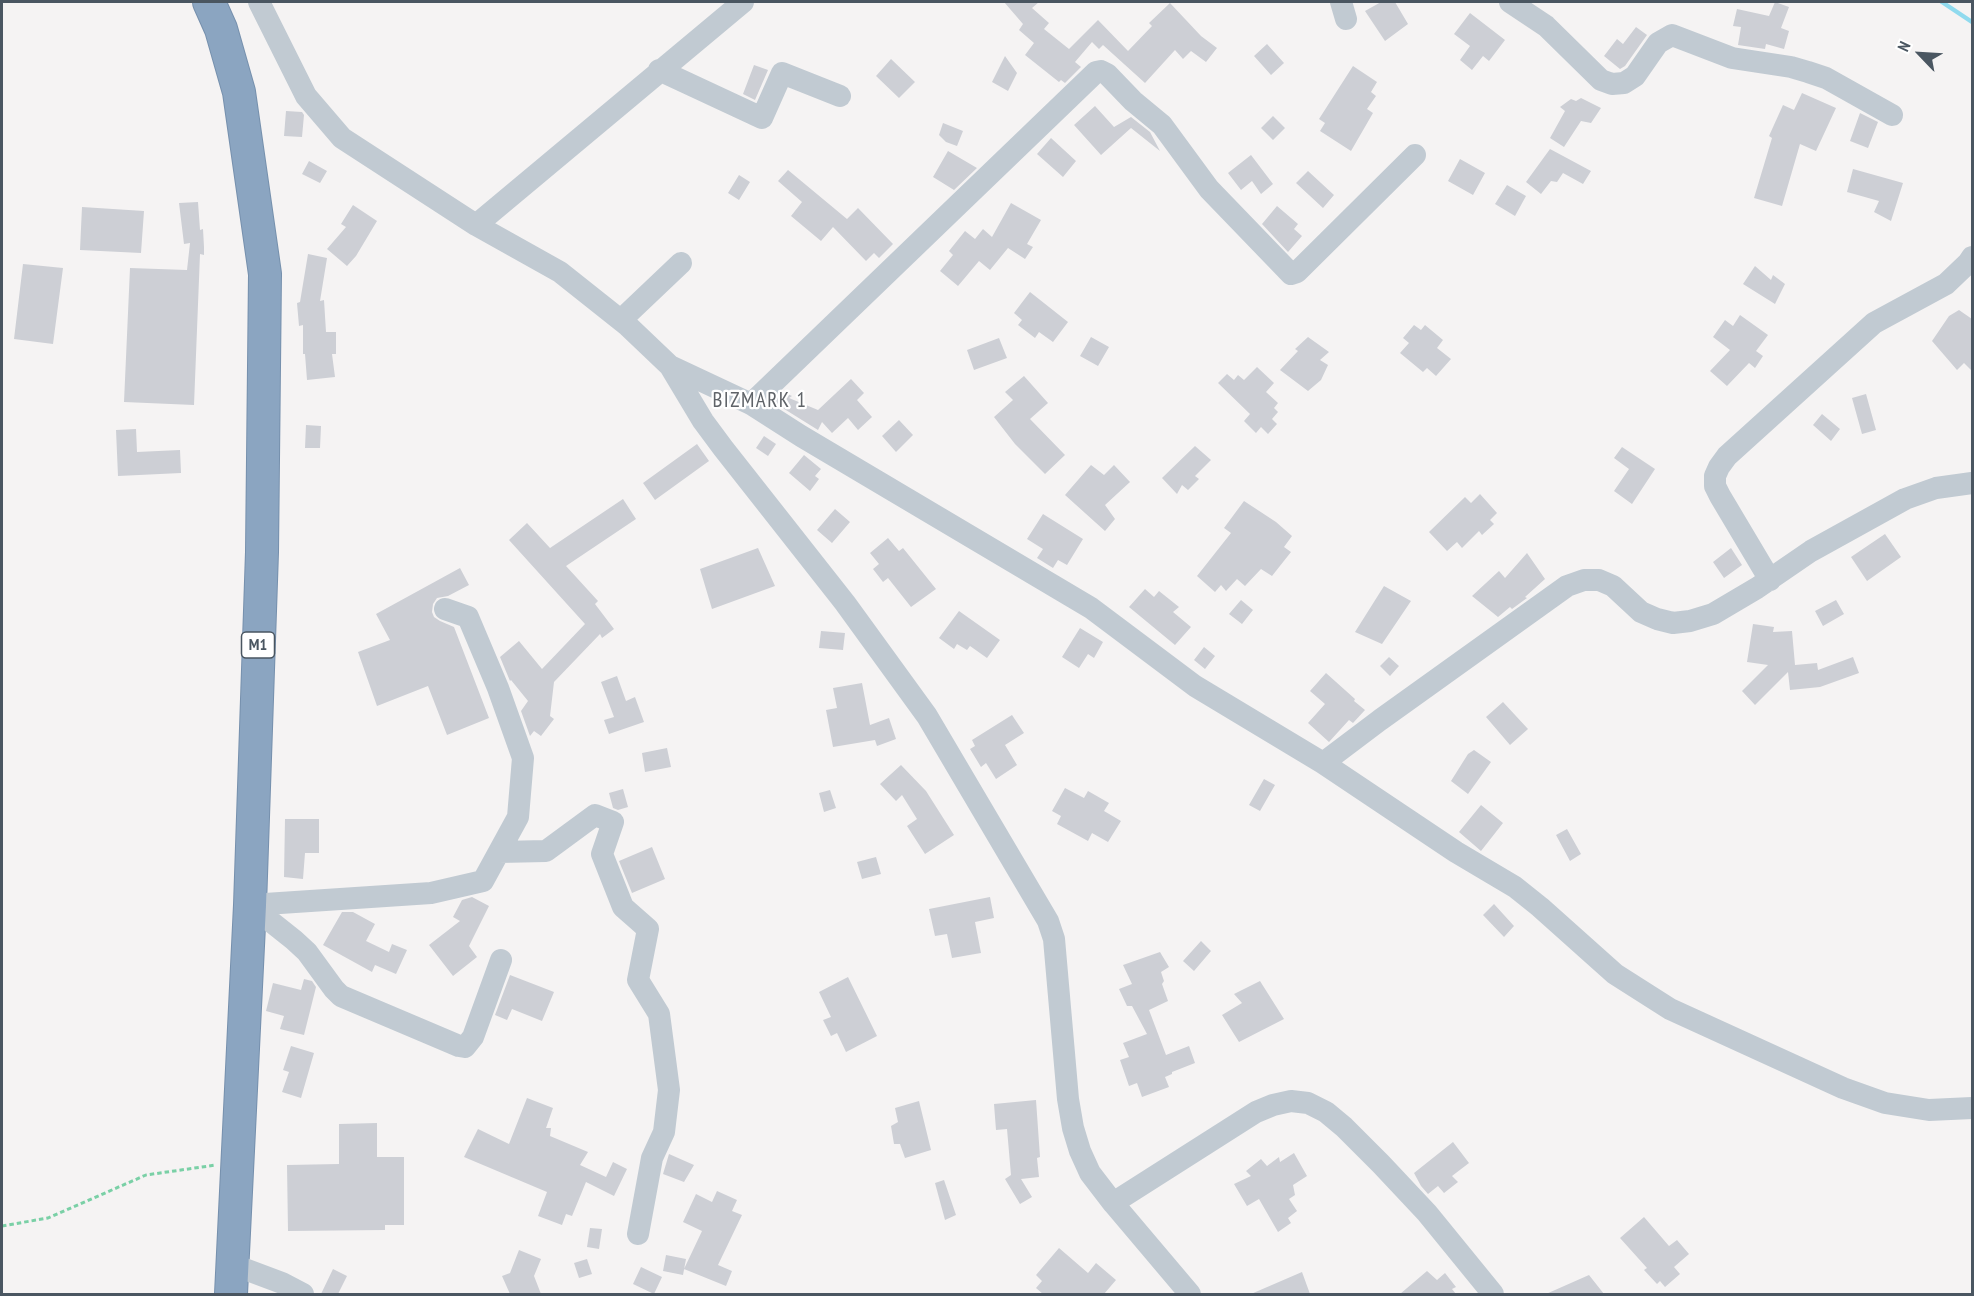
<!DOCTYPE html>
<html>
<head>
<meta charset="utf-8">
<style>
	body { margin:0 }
	#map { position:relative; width:1974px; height:1296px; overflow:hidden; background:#f5f3f3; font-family:"PT Sans Narrow",sans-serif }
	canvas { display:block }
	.frame { position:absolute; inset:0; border:3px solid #4a5661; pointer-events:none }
	.north { position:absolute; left:1890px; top:24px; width:60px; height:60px; -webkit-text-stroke:4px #fff; paint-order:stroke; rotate:295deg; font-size:16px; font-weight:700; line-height:24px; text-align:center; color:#4a5661 }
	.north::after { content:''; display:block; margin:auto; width:21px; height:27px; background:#4a5661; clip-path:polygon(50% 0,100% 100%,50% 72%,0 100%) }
</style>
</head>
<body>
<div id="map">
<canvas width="1974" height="1296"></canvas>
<div class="frame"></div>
<div class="north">N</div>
</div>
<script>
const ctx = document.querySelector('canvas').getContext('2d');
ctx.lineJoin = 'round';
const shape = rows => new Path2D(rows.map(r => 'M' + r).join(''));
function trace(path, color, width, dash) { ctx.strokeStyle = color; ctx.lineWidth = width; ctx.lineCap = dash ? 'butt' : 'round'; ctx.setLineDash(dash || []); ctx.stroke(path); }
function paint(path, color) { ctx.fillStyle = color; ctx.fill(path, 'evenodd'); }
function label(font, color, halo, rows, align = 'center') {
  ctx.font = font + ' "PT Sans Narrow",sans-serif'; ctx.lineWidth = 4.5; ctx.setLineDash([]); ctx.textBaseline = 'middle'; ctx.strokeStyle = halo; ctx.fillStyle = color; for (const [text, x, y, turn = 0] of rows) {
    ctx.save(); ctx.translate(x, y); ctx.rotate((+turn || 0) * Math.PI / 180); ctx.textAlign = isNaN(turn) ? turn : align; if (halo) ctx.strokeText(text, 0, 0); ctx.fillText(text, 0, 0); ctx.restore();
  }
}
const stream = shape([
	[1942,2,1972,22]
]);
const building = shape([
	[1004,2,1039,2,1032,8,1049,23,1044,29,1069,49,1098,20,1128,51,1152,26,1149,23,1170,3,1201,36,1217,48,1206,62,1191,51,1183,59,1175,50,1145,83,1103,45,1099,49,1092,42,1075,62,1081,67,1065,83,1061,80,1059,82,1025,55,1034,43,1019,30,1023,24],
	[1381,2,1395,2,1408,24,1385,41,1365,11],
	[1775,2,1789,7,1781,28,1789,31,1784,49,1766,44,1765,49,1738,45,1741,27,1733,26,1737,9,1769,16],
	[1470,13,1505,40,1489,61,1483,56,1472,70,1460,60,1470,46,1454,34],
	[1636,27,1647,35,1625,66,1620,69,1604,56,1617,39,1623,44],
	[1267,44,1284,63,1271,75,1254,56],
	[1005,56,1017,73,1008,91,992,82],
	[891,59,915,82,899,98,876,76],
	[754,65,768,70,755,100,743,94],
	[1353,66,1377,82,1371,92,1376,96,1367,109,1373,113,1351,151,1320,131,1325,123,1319,119],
	[1802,93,1836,108,1816,151,1800,144,1782,206,1754,198,1772,138,1769,136,1783,105,1794,110],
	[1581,98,1601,108,1591,123,1581,121,1564,147,1550,138,1565,111,1560,107,1571,99,1576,101],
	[1095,106,1114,127,1131,117,1150,132,1160,151,1131,128,1101,155,1074,125],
	[286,111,302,112,304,115,302,137,284,136],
	[1860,113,1878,122,1868,148,1850,141],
	[1273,116,1285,128,1273,140,1261,128],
	[943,123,963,131,957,146,946,142,939,135],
	[1051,138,1076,161,1063,177,1037,154],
	[1550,149,1591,171,1583,184,1563,173,1557,182,1551,181,1541,194,1526,182],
	[948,151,977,168,954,190,933,177],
	[1251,155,1273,184,1261,194,1252,181,1241,190,1228,173],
	[1460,159,1485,173,1473,195,1448,181],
	[309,161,327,171,320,183,302,174],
	[1853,169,1903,183,1891,221,1874,212,1879,201,1847,192],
	[788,170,847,219,858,208,893,244,879,258,874,253,866,261,833,227,821,241,791,216,802,202,778,181],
	[1308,171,1334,195,1323,208,1296,183],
	[739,175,750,182,739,200,728,193],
	[1507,185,1526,196,1515,216,1495,204],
	[198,202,200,230,203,229,204,247,204,255,200,254,194,405,124,402,130,268,187,270,190,243,184,244,179,203],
	[1011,203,1041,220,1027,244,1033,247,1025,259,1008,248,990,270,979,261,958,286,940,271,953,255,949,251,965,231,975,239,983,229,992,237],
	[353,205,377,221,356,256,347,266,327,249,346,227,341,224],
	[1277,206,1298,224,1294,229,1302,236,1288,252,1262,224],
	[82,207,144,211,141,253,80,250],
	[308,254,327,258,320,301,324,300,326,332,336,332,336,354,332,354,335,377,307,380,305,354,303,354,303,325,299,326,297,303,300,302],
	[23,264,63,268,53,344,14,339],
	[1755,266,1771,280,1773,275,1785,284,1775,304,1743,284],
	[1030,292,1068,322,1053,342,1039,332,1035,338,1018,325,1022,320,1014,313],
	[1959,310,1972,319,1972,371,1964,363,1957,370,1932,341,1949,316],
	[1740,315,1768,335,1756,351,1763,356,1755,368,1749,363,1727,386,1710,371,1730,350,1713,337,1725,320,1733,326],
	[1414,325,1421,330,1425,325,1443,340,1437,348,1451,359,1436,376,1427,368,1423,372,1400,353,1409,343,1403,338],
	[1091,337,1109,347,1098,366,1080,356],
	[1308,337,1329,352,1320,360,1328,365,1321,380,1308,391,1280,370,1298,351,1295,349],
	[999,338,1007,358,974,370,967,350],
	[1257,367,1274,383,1266,392,1278,403,1274,408,1278,412,1272,419,1277,424,1268,434,1261,427,1256,433,1244,421,1250,414,1218,383,1227,374,1234,380,1238,375,1244,380],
	[1024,376,1048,403,1030,419,1065,455,1045,474,1015,444,994,417,1013,400,1005,392],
	[851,379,864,393,857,400,872,417,858,430,848,418,832,433,822,422,818,430,773,402,783,392,792,396,789,398,818,410],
	[1866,394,1876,430,1862,434,1852,398],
	[1822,414,1840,429,1831,441,1813,425],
	[899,420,913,435,896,452,882,436],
	[306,425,321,426,320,448,305,448],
	[136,429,137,452,180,450,181,473,118,476,116,430],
	[764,436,776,444,768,456,756,448],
	[697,444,709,461,655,500,643,483],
	[1195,446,1211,460,1195,476,1199,479,1188,490,1182,485,1177,494,1162,478],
	[1622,447,1655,469,1632,504,1614,491,1629,469,1614,458],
	[804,455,821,469,815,476,819,479,810,491,789,473],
	[1091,465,1104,475,1114,465,1130,482,1105,505,1115,519,1105,531,1065,495],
	[1480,494,1497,513,1490,520,1494,524,1482,535,1479,531,1462,548,1457,542,1447,551,1429,532,1465,497,1471,503],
	[623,499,636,519,566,566,598,601,595,604,614,629,602,638,600,634,554,682,550,716,554,719,541,736,534,731,530,736,521,711,528,701,511,680,510,681,500,657,519,641,542,669,585,624,509,540,527,523,550,548],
	[1244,501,1276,522,1292,536,1284,547,1291,552,1272,576,1261,569,1245,586,1237,579,1226,591,1221,585,1215,592,1197,576,1231,533,1224,528],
	[835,509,850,522,832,543,817,530],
	[1043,514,1083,539,1067,565,1058,560,1053,568,1037,558,1043,549,1027,539],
	[1885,534,1901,557,1867,581,1851,557],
	[888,538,899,551,903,548,936,589,911,607,888,578,883,582,873,569,879,564,870,553],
	[758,548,775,586,712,609,700,569],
	[1731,548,1742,565,1724,578,1713,562],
	[1527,553,1545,579,1525,597,1527,598,1512,609,1510,607,1498,617,1472,596,1499,571,1505,578],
	[460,568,469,585,448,596,437,598,433,604,432,612,434,617,440,621,454,627,489,718,447,735,428,686,377,706,358,652,390,640,376,614],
	[1384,586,1411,601,1382,644,1355,632],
	[1145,589,1154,597,1159,591,1179,607,1173,612,1191,627,1175,645,1129,607],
	[1241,600,1253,610,1242,624,1229,614],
	[1836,600,1844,614,1823,626,1815,611],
	[959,611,1000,640,987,658,970,646,967,650,957,644,954,649,939,638],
	[1753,624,1774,627,1773,632,1792,631,1795,665,1817,663,1818,670,1853,657,1859,673,1820,687,1790,690,1788,672,1755,705,1742,691,1768,665,1747,662],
	[1080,628,1103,642,1094,658,1088,654,1079,668,1062,657],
	[821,631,845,633,843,650,819,648],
	[1204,647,1215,656,1205,669,1194,660],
	[1389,657,1399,666,1390,676,1380,666],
	[1326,673,1355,699,1354,701,1365,710,1353,723,1349,720,1329,742,1308,723,1325,704,1310,691],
	[617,676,626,701,635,697,644,722,609,734,604,720,614,717,601,682],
	[862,683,870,725,889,718,896,739,877,746,875,740,833,747,826,710,837,708,833,688],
	[1503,702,1528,729,1510,745,1486,717],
	[1012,715,1024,733,1005,745,1017,765,996,779,986,763,981,767,970,749,975,746,972,740],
	[667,748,671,767,645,772,642,753],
	[1474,750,1491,762,1468,794,1451,781,1468,754],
	[901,765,926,791,954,835,925,854,907,826,917,819,902,795,896,801,880,784],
	[1264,779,1275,785,1260,811,1249,805],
	[1065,788,1084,798,1088,791,1109,803,1104,811,1121,821,1108,842,1092,833,1088,841,1057,824,1061,816,1052,811],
	[623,789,628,807,618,810,613,808,609,793],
	[830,790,836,808,824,812,819,793],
	[1481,805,1503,823,1481,851,1459,832],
	[285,819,319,819,319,853,305,853,303,879,284,877],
	[1567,829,1581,854,1570,861,1556,835],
	[652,847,665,879,632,893,619,861],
	[876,857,881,874,862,879,857,862],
	[472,897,489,906,469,946,477,957,453,976,429,945,460,921,453,917,462,900],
	[990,897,994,918,975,922,981,953,952,958,947,934,935,936,929,909],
	[1494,904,1514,926,1504,937,1483,915],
	[342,912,353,912,375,924,366,941,389,952,392,944,407,950,396,974,375,965,372,972,323,945],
	[1201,941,1211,951,1194,971,1183,961],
	[1160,952,1169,967,1161,972,1164,981,1162,984,1168,1001,1149,1010,1166,1055,1189,1046,1195,1063,1172,1072,1172,1074,1165,1077,1169,1087,1142,1097,1137,1083,1129,1086,1120,1060,1129,1057,1123,1043,1147,1034,1132,1006,1127,1006,1119,989,1132,984,1123,965],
	[510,975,554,992,542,1021,512,1009,507,1020,495,1015],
	[848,977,877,1036,846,1052,837,1033,831,1036,823,1020,831,1017,819,992],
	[304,979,312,981,316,987,304,1035,280,1029,284,1016,266,1011,273,983,301,990],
	[1260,981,1284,1019,1239,1042,1222,1015,1242,1003,1234,994],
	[291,1046,314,1053,301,1098,282,1092,289,1072,283,1070],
	[527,1098,553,1108,546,1128,551,1128,550,1136,588,1152,580,1165,606,1177,613,1162,627,1169,614,1196,586,1182,572,1216,566,1214,562,1225,538,1216,547,1192,464,1157,478,1129,509,1144],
	[1036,1100,1040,1157,1037,1158,1039,1177,1021,1179,1032,1197,1020,1204,1005,1179,1011,1175,1007,1129,996,1130,994,1104],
	[919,1101,931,1150,905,1158,900,1144,894,1144,891,1126,898,1122,895,1108],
	[377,1123,377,1157,404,1157,404,1225,385,1225,385,1230,288,1231,287,1165,339,1164,339,1124],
	[1453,1142,1469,1163,1452,1176,1458,1182,1444,1193,1438,1186,1428,1194,1421,1186,1414,1173],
	[1294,1153,1307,1176,1293,1185,1295,1195,1289,1199,1297,1211,1288,1218,1291,1223,1278,1232,1259,1199,1247,1206,1234,1184,1251,1176,1246,1171,1261,1159,1267,1166,1279,1157,1280,1162],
	[669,1154,694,1165,684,1182,663,1174],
	[944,1180,956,1215,945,1220,935,1183],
	[717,1191,737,1200,732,1211,742,1215,718,1265,732,1271,726,1286,684,1269,702,1231,683,1222,696,1194,712,1202],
	[1644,1217,1669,1246,1677,1240,1689,1254,1674,1267,1680,1274,1665,1287,1660,1281,1657,1284,1644,1270,1647,1268,1620,1238],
	[590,1228,602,1229,599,1249,587,1247],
	[1059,1248,1088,1273,1096,1263,1116,1280,1104,1294,1043,1294,1036,1288,1042,1281,1036,1275],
	[519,1250,541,1259,534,1276,541,1294,510,1294,502,1276,510,1273],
	[666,1255,686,1259,683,1275,663,1271],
	[587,1259,592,1274,579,1278,574,1263],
	[641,1267,662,1277,654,1294,633,1284],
	[333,1269,347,1276,338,1294,321,1294],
	[1427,1271,1437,1280,1445,1273,1456,1287,1452,1289,1456,1294,1400,1294],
	[1302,1272,1310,1294,1251,1294],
	[1589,1275,1604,1294,1546,1294]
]);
const path = shape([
	[2,1226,48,1218,146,1175,216,1165]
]);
const minor = shape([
	[259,2,306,96,342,138,476,225,560,272,628,326,670,366,703,421,723,448,845,603,927,716,1048,921,1054,939,1068,1099,1073,1128,1080,1151,1090,1173,1113,1203,1190,1294],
	[1341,2,1346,19],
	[1510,2,1546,26,1601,80,1612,84,1624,83,1635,76,1658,43,1672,35,1732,58,1791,67,1808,72,1826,78,1892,115],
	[659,70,762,118,782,73,840,96],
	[476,225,743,2],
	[621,320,681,263],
	[670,366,751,404,801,436,1091,608,1195,686,1323,763,1456,852,1515,887,1540,907,1615,974,1670,1009,1843,1088,1885,1103,1929,1110,1972,1108],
	[751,404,1096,72,1101,71,1107,74,1133,101,1162,125,1209,189,1291,274,1297,272,1415,155],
	[1770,580,1720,496,1715,486,1715,476,1719,467,1727,456,1874,323,1946,284,1968,263,1972,257],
	[1323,763,1380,720,1567,586,1584,580,1599,580,1613,586,1641,612,1657,619,1673,623,1690,621,1713,614,1757,588,1811,551,1905,499,1936,488,1972,483],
	[499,852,546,851,595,815,613,822,602,854,623,907,648,929,638,980,659,1014,669,1090,664,1132,652,1158,638,1234],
	[250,905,431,893,483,881,518,817,523,758,498,688,468,617,445,609],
	[250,905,294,940,307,952,334,989,341,996,459,1046,465,1047,473,1037,501,960],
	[1113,1203,1256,1112,1273,1105,1291,1101,1308,1103,1326,1112,1344,1127,1381,1164,1427,1213,1493,1294],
	[234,1265,282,1283,303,1294]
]);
const highway = shape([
	[209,2,221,29,239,92,265,274,262,552,250,905,231,1294]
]);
const shields = [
	[258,645,33]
];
const shieldNames = [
	["M1",258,645]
];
const quarterNames = [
	["BIZMARK 1",760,401]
];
trace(stream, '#90daee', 4.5);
paint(building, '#cdcfd5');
trace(highway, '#7690ad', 34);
trace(path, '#7ad0a6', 3, [4.5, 3]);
trace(minor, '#c1cad2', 22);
trace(highway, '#8ba5c1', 32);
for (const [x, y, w] of shields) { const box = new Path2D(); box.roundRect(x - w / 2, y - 13, w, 26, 4.5); ctx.fillStyle = '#fff'; ctx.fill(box); trace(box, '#4a5661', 1.5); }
label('bold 16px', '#4a5661', null, shieldNames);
ctx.letterSpacing = '1.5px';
label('21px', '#5f6368', '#fff', quarterNames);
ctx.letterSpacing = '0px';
</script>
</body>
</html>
